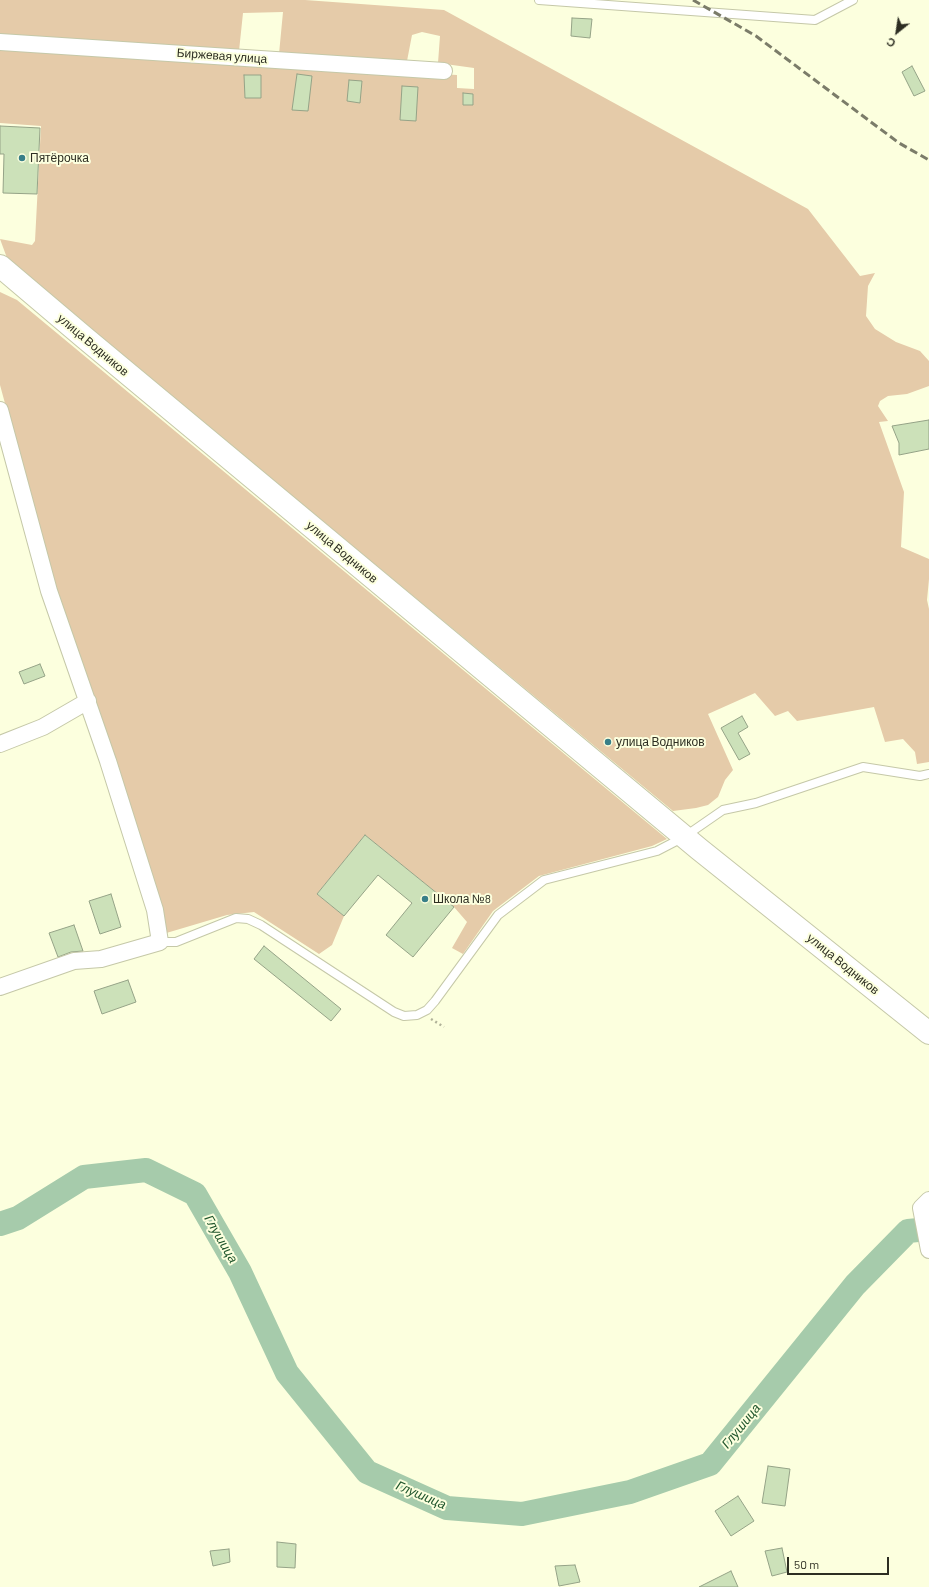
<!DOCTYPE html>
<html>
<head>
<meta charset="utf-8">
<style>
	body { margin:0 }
	#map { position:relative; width:929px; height:1587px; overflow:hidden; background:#fcffde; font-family:Barlow,sans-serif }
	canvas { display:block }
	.north { position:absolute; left:877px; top:12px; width:40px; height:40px; -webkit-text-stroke:3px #fcffde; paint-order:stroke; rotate:210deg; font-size:11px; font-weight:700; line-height:16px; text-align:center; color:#2d2e22 }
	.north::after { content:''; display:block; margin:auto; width:14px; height:18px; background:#2d2e22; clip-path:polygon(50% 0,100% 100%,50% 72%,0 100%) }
	.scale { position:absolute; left:787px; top:1557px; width:102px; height:18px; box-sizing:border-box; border:2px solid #2d2e22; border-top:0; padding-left:5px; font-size:12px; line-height:14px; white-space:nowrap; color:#2d2e22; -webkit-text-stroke:3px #fcffde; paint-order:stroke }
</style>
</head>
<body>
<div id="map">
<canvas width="929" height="1587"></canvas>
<div class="north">С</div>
<div class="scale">50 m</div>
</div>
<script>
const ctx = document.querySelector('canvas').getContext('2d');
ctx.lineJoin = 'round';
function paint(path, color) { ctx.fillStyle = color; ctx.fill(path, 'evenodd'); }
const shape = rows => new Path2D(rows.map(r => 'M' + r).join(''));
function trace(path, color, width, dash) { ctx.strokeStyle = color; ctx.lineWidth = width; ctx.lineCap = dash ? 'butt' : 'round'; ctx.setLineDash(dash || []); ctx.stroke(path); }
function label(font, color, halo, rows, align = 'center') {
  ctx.font = font + ' Barlow,sans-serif'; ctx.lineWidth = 4; ctx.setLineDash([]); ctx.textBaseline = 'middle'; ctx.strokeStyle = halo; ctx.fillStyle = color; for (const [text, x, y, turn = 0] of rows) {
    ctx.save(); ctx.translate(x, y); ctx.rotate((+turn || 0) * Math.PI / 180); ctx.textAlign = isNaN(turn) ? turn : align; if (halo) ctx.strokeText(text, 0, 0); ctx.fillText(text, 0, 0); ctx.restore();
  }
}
const green = shape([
	[0,0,305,0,444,10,808,209,860,276,875,273,868,286,866,316,875,329,896,342,920,351,929,361,929,386,907,394,888,396,880,401,878,406,888,421,879,422,904,492,901,547,929,559,929,579,927,600,929,609,929,762,917,764,915,752,903,739,885,742,874,707,797,721,788,711,775,716,755,693,708,714,733,770,725,780,718,797,708,805,696,808,673,811,23,273,7,258,0,239,32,245,35,241,41,126,0,123,0,49,457,75,457,88,474,89,474,68,438,63,440,36,422,32,412,35,407,61,279,54,283,12,243,13,239,51,0,37],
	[0,292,17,300,667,839,652,846,539,876,493,911,463,954,452,948,467,922,454,907,365,835,317,894,344,916,332,945,319,954,254,912,227,915,163,934,55,587,0,385]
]);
const river = shape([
	[0,1224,18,1218,84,1177,146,1170,195,1194,240,1272,287,1373,367,1472,447,1508,522,1514,630,1492,710,1464,855,1285,908,1231,929,1229]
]);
const building = shape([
	[572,18,592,19,590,38,571,36,572,18],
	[912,66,925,91,914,96,902,72,912,66],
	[297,74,312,76,308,111,292,110,297,74],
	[244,75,261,75,261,98,245,98,244,75],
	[349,80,362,81,360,103,347,101,349,80],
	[402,86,418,87,416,121,400,120,402,86],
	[463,93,473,94,473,105,463,105,463,93],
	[0,126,40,128,37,194,3,193,4,154,0,154,0,126],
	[929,420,929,449,899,455,899,443,892,426,929,420],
	[40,664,45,676,24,684,19,672,40,664],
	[742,716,748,727,738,733,750,754,739,760,721,728,742,716],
	[365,835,454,907,413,957,386,935,412,903,378,875,344,916,317,894,365,835],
	[111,894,121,927,100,934,89,901,111,894],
	[74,925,83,951,71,952,58,957,49,933,74,925],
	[264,946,341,1009,331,1021,254,959,264,946],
	[128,980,136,1002,102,1014,94,991,128,980],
	[768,1466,790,1469,785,1506,762,1503,768,1466],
	[738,1496,754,1521,731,1536,715,1511,738,1496],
	[277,1542,296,1544,295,1568,277,1567,277,1542],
	[782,1548,787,1572,772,1576,765,1551,782,1548],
	[229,1549,230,1562,213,1566,210,1551,229,1549],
	[575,1565,580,1582,559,1586,555,1566,575,1565],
	[731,1571,738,1587,699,1587,731,1571]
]);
const path = shape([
	[431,1019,444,1027]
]);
const service = shape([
	[539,0,815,20,853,0],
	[160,942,176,942,236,918,248,919,261,925,394,1012,404,1016,417,1015,427,1010,435,1001,498,915,544,880,657,851,684,837,723,810,756,803,863,767,920,776,929,774]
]);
const minor = shape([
	[0,42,444,71],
	[0,410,49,591,108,761,155,910,160,942,101,959,74,961,0,987],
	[0,744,43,727,88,701],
	[929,1200,921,1208,929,1250]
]);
const secondary = shape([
	[0,266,85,338,699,849,929,1033]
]);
const rail = shape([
	[693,0,756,36,899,143,929,160]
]);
const markers = [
	[22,158,4,"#387f88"],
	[608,742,4,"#387f88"],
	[425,899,4,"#387f88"]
];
const streetNames = [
	["Биржевая улица",222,56,4],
	["улица Водников",93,345,40],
	["улица Водников",342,552,40],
	["улица Водников",843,964,39]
];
const poiNames = [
	["Пятёрочка",30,158],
	["улица Водников",616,742],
	["Школа №8",433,899]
];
const waterNames = [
	["Глушица",221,1239,60],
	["Глушица",741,1426,-51],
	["Глушица",421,1495,23]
];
paint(green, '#e5cba9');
trace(river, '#a6cbab', 24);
paint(building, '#cce1b9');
trace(building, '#95a387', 1);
trace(service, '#c5c8a8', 10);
trace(minor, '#c5c8a8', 18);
trace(secondary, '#c5c8a8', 24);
trace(path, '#b0b299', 2.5, [2, 3]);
trace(service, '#fff', 8);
trace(minor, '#fff', 16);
trace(secondary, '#fff', 22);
trace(rail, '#7b7c69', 3, [8, 4]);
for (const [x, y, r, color] of markers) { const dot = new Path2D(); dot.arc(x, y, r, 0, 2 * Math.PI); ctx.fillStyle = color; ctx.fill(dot); trace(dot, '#fcffde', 1.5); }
label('12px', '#2d2e22', '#fcffde', streetNames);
label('12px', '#2d2e22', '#fcffde', poiNames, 'left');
label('italic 13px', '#1f552c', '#fcffde', waterNames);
</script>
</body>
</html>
